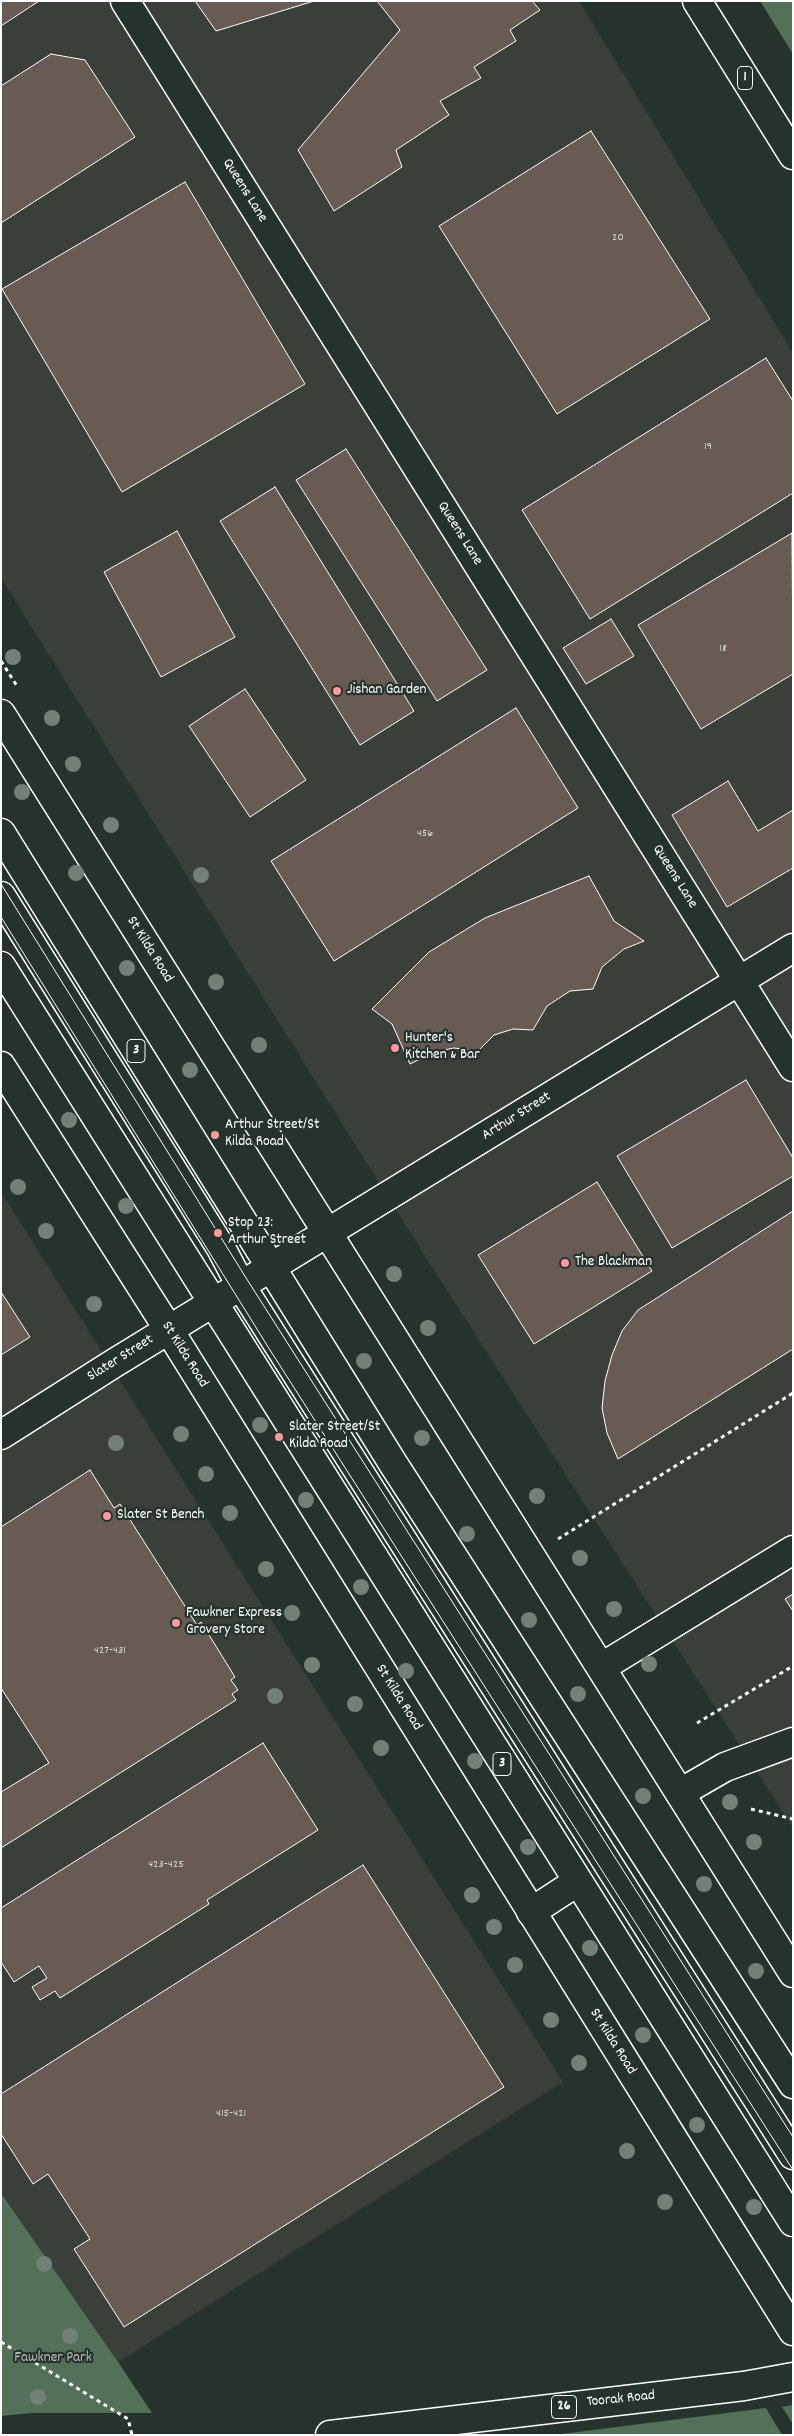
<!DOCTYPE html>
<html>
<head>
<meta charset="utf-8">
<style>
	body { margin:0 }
	#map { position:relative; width:794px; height:2436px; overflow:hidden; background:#26332d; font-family:Dekko,sans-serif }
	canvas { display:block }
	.frame { position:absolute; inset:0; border:2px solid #fff; pointer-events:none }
</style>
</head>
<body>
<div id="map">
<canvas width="794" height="2436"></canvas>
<div class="frame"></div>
</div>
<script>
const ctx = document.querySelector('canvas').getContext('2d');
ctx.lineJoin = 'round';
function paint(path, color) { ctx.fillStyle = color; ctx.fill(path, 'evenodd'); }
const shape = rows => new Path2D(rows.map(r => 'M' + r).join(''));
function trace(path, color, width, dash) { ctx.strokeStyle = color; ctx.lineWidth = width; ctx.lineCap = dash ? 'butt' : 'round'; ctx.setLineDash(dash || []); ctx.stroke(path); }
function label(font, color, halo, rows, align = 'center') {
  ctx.font = font + ' Dekko,sans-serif'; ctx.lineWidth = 4.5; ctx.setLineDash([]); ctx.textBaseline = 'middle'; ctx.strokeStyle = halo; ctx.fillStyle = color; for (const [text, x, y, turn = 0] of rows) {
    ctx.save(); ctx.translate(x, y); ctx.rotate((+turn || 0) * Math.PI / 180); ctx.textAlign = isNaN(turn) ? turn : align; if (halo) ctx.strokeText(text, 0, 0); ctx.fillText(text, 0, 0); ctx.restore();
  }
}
const built = shape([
	[1,1,579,1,793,353,793,1828,428,1261,1,578],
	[1,1192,563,2082,118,2362,1,2193]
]);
const green = shape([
	[760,1,793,1,793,54],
	[1,2193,118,2362,152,2413,32,2413,1,2416],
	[793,2405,793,2424,782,2407],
	[766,2408,782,2435,554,2435]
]);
const building = shape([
	[1,1,39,1,1,26,1,1],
	[195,1,314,1,216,31,195,1],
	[377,1,532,1,540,10,510,30,516,41,474,67,481,78,440,101,449,115,396,150,402,167,334,211,298,150,400,30,377,1],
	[51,54,85,60,135,137,1,223,1,86,51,54],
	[591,131,710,319,557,414,439,226,591,131],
	[185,182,305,384,122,492,2,289,185,182],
	[766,358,793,401,793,493,590,619,522,510,766,358],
	[346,449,487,670,437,701,296,480,346,449],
	[275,487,414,711,360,745,220,521,275,487],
	[177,531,235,637,161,677,104,572,177,531],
	[792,533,793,674,701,729,638,625,792,533],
	[611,619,634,656,586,684,563,648,611,619],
	[245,689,306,780,250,817,189,726,245,689],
	[516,708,578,808,334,961,271,861,516,708],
	[728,781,758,831,793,810,793,868,727,907,672,815,728,781],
	[589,876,614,921,644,941,624,949,602,967,593,989,570,991,547,1006,533,1030,513,1029,494,1035,478,1051,454,1048,434,1052,410,1064,392,1024,372,1009,429,952,485,918,589,876],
	[746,1080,793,1158,793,1176,672,1248,617,1156,746,1080],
	[597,1182,652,1271,534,1344,478,1255,597,1182],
	[793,1211,793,1349,618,1459,607,1433,602,1408,605,1381,612,1355,622,1331,638,1310,793,1211],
	[1,1292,30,1337,1,1355,1,1292],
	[90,1470,114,1508,120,1504,197,1625,201,1622,235,1677,231,1680,238,1690,232,1694,236,1700,1,1848,1,1792,49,1763,1,1688,1,1527,90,1470],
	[793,1594,793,1611,785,1599,793,1594],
	[263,1743,318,1830,207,1900,209,1904,60,1998,55,1991,40,2000,32,1987,47,1978,39,1966,14,1982,1,1962,1,1908,263,1743],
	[363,1865,504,2087,124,2327,74,2249,90,2239,48,2174,33,2184,1,2134,1,2094,363,1865]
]);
const path = shape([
	[1,661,17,686],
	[558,1539,793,1393],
	[697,1723,793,1666],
	[751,1809,793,1819],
	[1,2342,128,2419,132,2435]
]);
const minor = shape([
	[125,1,793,1067],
	[1,896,221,1248,241,1286,793,2155],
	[1,1435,116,1362,793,948],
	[602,1667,793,1550],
	[680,1793,725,1767,793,1742],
	[531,1912,577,1882]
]);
const major = shape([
	[1,714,793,1973],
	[1,833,394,1465,793,2084],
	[1,966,793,2222],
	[1,1066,169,1330,793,2331],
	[330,2435,744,2386,793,2377]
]);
const highway = shape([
	[697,1,793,155]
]);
const tram = shape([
	[1,884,248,1281,793,2137],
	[1,917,270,1350,793,2170]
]);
const trees = [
	[13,657],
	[52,718],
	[73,764],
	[22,792],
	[111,825],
	[76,873],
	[201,875],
	[127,968],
	[216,982],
	[259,1045],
	[190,1070],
	[69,1120],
	[18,1187],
	[126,1206],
	[46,1231],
	[394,1274],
	[94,1304],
	[428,1328],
	[364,1361],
	[260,1425],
	[181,1434],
	[422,1438],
	[116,1443],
	[206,1474],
	[537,1496],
	[306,1500],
	[230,1513],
	[467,1534],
	[580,1558],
	[266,1569],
	[361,1587],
	[614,1609],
	[292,1613],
	[529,1620],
	[649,1664],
	[312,1665],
	[406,1671],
	[578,1694],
	[275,1696],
	[355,1704],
	[381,1748],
	[475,1761],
	[643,1796],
	[730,1802],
	[754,1842],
	[528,1847],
	[704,1884],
	[472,1895],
	[494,1927],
	[590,1948],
	[515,1965],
	[756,1971],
	[551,2020],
	[643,2035],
	[579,2063],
	[697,2125],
	[627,2151],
	[665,2202],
	[754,2207],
	[44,2264],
	[70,2336],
	[38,2397]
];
const markers = [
	[337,691,5,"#ff9aa2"],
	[395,1048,5,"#ff9aa2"],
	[215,1135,5,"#ff9aa2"],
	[218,1233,5,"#ff9aa2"],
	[565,1263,5,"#ff9aa2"],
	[279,1437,5,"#ff9aa2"],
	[107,1516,5,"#ff9aa2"],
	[176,1623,5,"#ff9aa2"]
];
const numberNames = [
	["20",618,238],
	["19",708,447],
	["18",723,649],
	["456",425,834],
	["427-431",110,1651],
	["423-425",166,1865],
	["415-421",231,2114]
];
const shields = [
	[745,78,15],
	[136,1051,18],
	[502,1764,18],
	[564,2407,25]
];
const shieldNames = [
	["1",745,78],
	["3",136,1051],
	["3",502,1764],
	["26",564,2407]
];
const streetNames = [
	["Queens Lane",244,191,58],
	["Queens Lane",459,534,58],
	["Queens Lane",674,877,58],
	["St Kilda Road",149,950,58],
	["Arthur Street",517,1117,-32],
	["St Kilda Road",184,1355,58],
	["Slater Street",121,1359,-32],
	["St Kilda Road",398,1698,58],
	["St Kilda Road",612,2042,58],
	["Toorak Road",621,2400,-6]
];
const poiNames = [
	["Jishan Garden",347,691],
	["Hunter's",405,1039],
	["Kitchen & Bar",405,1056],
	["Arthur Street/St",225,1126],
	["Kilda Road",225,1143],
	["Stop 23:",228,1224],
	["Arthur Street",228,1241],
	["The Blackman",575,1263],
	["Slater Street/St",289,1428],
	["Kilda Road",289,1445],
	["Slater St Bench",117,1516],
	["Fawkner Express",186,1614],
	["Grovery Store",186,1631]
];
const parkNames = [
	["Fawkner Park",53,2359]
];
paint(built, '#3a3f39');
paint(green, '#537159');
paint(building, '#675b54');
trace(building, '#fff', 1);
trace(minor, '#fff', 31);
trace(major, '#fff', 31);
trace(highway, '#fff', 31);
trace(path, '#fff', 3, [4, 4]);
trace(minor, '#26332d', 28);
trace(major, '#26332d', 28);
trace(highway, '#26332d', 28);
trace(tram, '#fff', 1);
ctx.fillStyle = '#738077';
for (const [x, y] of trees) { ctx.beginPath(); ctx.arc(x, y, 8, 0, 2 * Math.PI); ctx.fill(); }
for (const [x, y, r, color] of markers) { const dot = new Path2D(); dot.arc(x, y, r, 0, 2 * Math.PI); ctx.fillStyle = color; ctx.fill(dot); trace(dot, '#26332d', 2); }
label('12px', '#d9d6d4', null, numberNames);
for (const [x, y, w] of shields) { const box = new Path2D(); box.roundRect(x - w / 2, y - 11.5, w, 23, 4); ctx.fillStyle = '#26332d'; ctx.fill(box); trace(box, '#fff', 1); }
label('bold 14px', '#fff', null, shieldNames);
label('15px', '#fff', '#26332d', streetNames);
label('15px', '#fff', '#26332d', poiNames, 'left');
label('15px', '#b2bfb4', '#26332d', parkNames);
</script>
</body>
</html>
